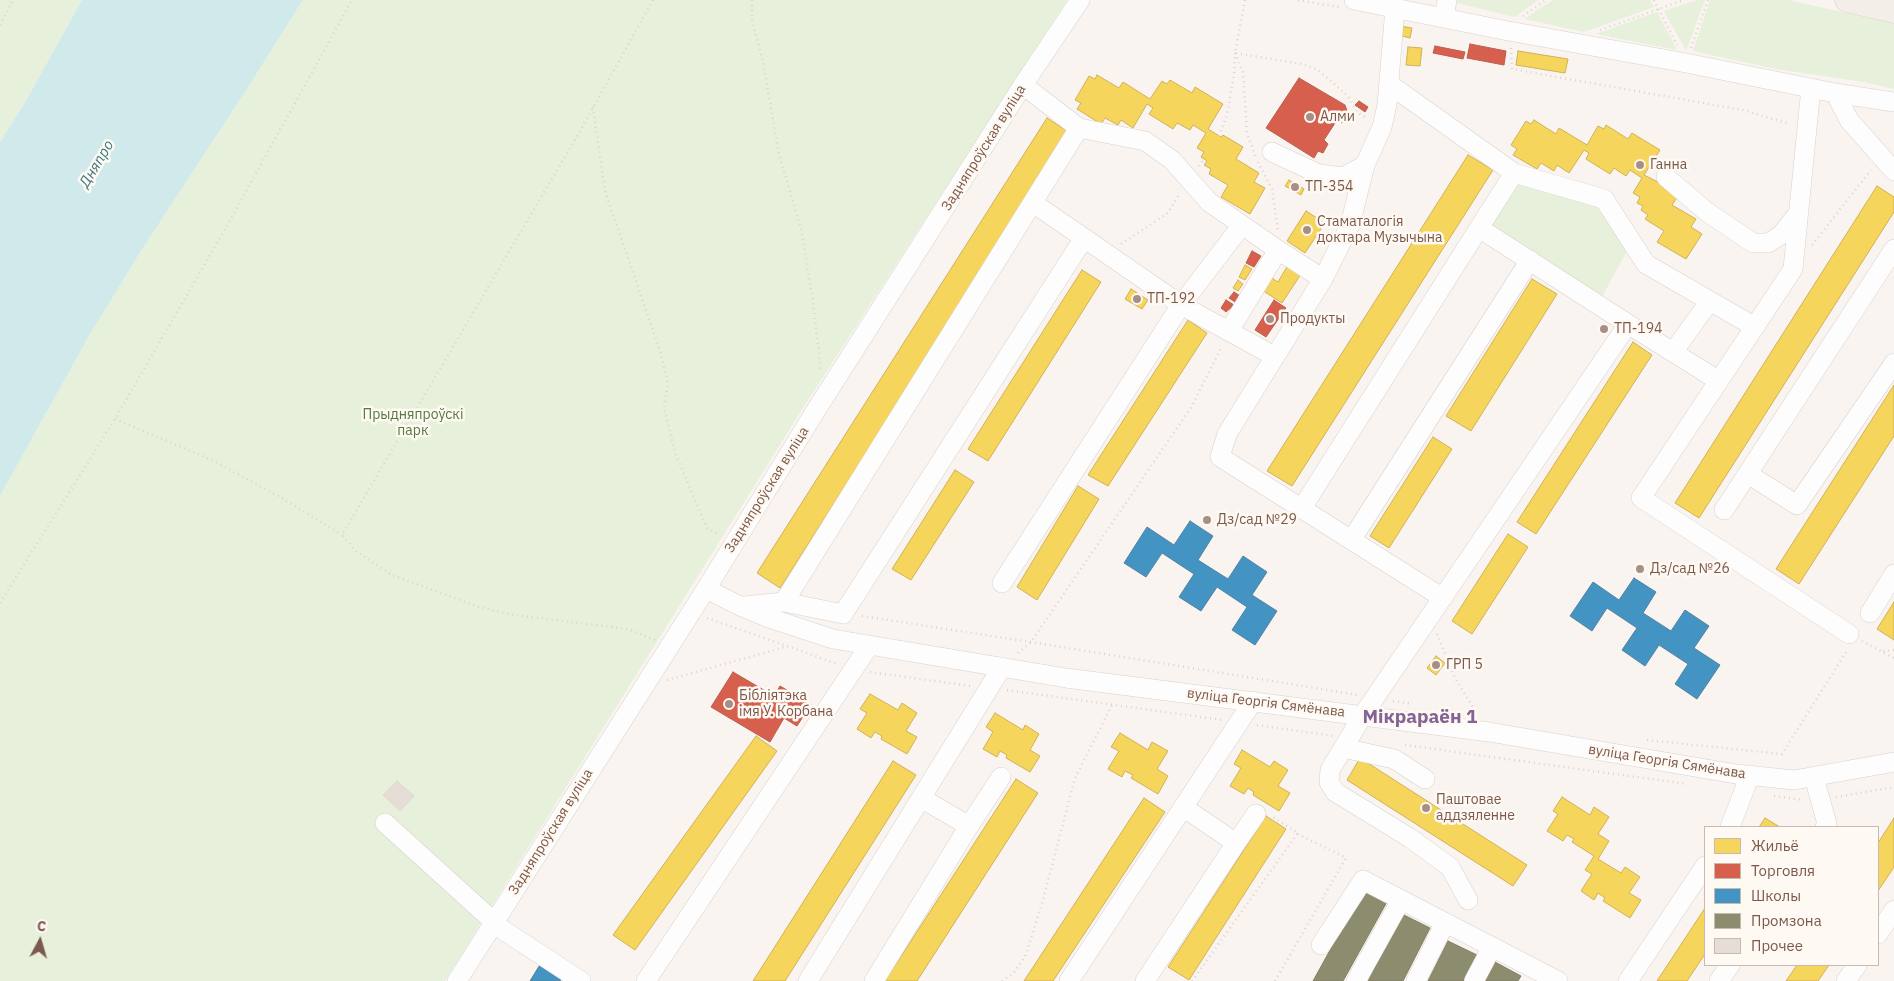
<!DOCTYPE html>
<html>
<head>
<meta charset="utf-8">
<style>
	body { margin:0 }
	#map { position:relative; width:1894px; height:981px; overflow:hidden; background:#f9f4ef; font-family:"IBM Plex Sans",sans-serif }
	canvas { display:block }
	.legend { position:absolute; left:1704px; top:826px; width:175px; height:140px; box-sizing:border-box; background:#fff9f3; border:1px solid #cab9b0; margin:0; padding:6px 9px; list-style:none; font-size:15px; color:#7b594c }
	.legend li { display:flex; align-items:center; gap:10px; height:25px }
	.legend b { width:25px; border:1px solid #cab9b0 }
	.north { position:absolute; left:15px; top:916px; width:50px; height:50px; -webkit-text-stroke:4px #fff9f3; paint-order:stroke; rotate:6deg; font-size:14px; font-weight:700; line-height:20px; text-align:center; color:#7b594c }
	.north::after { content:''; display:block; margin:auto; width:18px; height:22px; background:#7b594c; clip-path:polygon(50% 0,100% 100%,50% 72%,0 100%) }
</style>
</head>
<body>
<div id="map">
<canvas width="1894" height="981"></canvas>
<ul class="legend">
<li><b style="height:14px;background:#f6d55c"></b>Жильё</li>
<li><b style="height:14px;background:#d6604d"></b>Торговля</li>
<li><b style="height:14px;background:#4393c3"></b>Школы</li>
<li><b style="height:14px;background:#8c8c6e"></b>Промзона</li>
<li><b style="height:14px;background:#e6ddd6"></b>Прочее</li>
</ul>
<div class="north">С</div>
</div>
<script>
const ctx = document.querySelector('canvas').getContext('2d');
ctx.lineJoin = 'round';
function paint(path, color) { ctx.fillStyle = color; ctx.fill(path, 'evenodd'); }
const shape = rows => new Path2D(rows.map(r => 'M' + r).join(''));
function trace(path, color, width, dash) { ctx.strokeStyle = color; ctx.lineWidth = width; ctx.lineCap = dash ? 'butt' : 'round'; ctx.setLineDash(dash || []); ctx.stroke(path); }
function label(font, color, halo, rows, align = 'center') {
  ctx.font = font + ' "IBM Plex Sans",sans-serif'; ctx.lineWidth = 5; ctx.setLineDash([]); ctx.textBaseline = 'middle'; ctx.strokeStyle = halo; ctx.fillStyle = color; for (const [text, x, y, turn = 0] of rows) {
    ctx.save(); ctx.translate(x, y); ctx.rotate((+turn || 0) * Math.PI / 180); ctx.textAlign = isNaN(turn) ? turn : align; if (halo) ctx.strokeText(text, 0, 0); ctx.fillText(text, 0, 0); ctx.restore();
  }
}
const green = shape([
	[0,0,82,0,24,104,0,142],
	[303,0,1067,0,801,411,445,981,0,981,0,496,89,336,141,251,243,95],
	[1444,0,1538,0,1515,17],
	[1553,0,1650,0,1654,7,1584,32,1524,19],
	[1697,0,1705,0,1686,51,1664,11],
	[1710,0,1789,0,1894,24,1894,89,1864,82,1776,69,1693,51],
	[1657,12,1677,50,1596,34],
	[1520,175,1604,199,1632,242,1598,304,1491,226]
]);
const water = shape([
	[82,0,303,0,243,95,141,251,89,336,0,496,0,142,24,104]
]);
const homes = shape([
	[1400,26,1412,28,1410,38,1398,35,1400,26],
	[1408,47,1422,48,1420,66,1406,65,1408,47],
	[1518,51,1568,59,1565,73,1516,65,1518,51],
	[1097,75,1119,88,1123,82,1150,99,1162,81,1167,84,1170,80,1192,93,1195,87,1223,104,1208,129,1221,137,1223,135,1243,147,1236,159,1259,173,1254,182,1265,188,1250,214,1221,197,1228,185,1209,174,1211,169,1204,165,1207,161,1201,157,1204,152,1197,148,1206,133,1193,125,1190,130,1177,123,1173,129,1149,114,1153,108,1147,104,1133,128,1121,120,1118,125,1105,118,1101,124,1077,109,1081,103,1075,100,1089,76,1095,79,1097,75],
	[1047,118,1070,133,780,588,757,573,1047,118],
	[1534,120,1556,134,1559,128,1587,145,1598,126,1604,129,1606,125,1628,139,1632,133,1660,150,1644,175,1658,182,1659,180,1680,193,1672,205,1696,219,1691,227,1702,234,1686,259,1657,242,1664,231,1645,219,1648,215,1641,210,1643,206,1637,203,1640,197,1633,193,1642,178,1630,170,1626,176,1614,168,1610,174,1586,159,1589,153,1584,150,1569,173,1557,165,1554,171,1541,163,1537,169,1513,155,1517,149,1511,145,1526,121,1531,124,1534,120],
	[1468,155,1493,170,1292,486,1267,471,1468,155],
	[1289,180,1304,189,1301,195,1285,186,1289,180],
	[1877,186,1894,197,1894,212,1699,518,1675,503,1877,186],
	[1306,211,1325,223,1305,253,1287,241,1306,211],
	[1245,265,1252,269,1245,280,1239,277,1245,265],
	[1288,265,1301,274,1282,303,1262,290,1270,277,1278,282,1288,265],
	[1082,270,1101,282,988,461,968,449,1082,270],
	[1532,279,1557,294,1471,431,1446,416,1532,279],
	[1238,280,1243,284,1238,291,1233,288,1238,280],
	[1131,289,1148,300,1142,309,1125,299,1131,289],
	[1188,320,1207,333,1108,486,1088,475,1188,320],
	[1603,324,1609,327,1604,334,1599,331,1603,324],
	[1633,342,1652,355,1536,534,1517,522,1633,342],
	[1894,385,1894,436,1799,584,1776,569,1894,385],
	[1433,437,1452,449,1389,548,1370,536,1433,437],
	[955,470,974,482,911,580,892,569,955,470],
	[1078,486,1099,499,1037,600,1017,587,1078,486],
	[1508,534,1528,547,1472,634,1452,621,1508,534],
	[1894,602,1894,640,1877,629,1894,602],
	[1436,656,1445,663,1436,675,1427,668,1436,656],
	[870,694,898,710,902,703,917,713,906,731,917,737,907,754,881,739,882,736,875,732,871,738,857,729,867,713,860,709,870,694],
	[995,713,1023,730,1025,725,1039,734,1030,750,1040,756,1030,772,1006,758,1007,755,1000,751,997,757,983,749,993,732,986,727,995,713],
	[1120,733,1148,750,1152,742,1168,751,1157,769,1168,776,1158,794,1131,778,1133,775,1125,771,1122,777,1108,769,1119,751,1111,747,1120,733],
	[756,736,777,751,635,950,613,935,756,736],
	[1242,750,1270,767,1274,761,1288,770,1278,786,1290,793,1279,811,1253,795,1254,792,1248,788,1244,794,1230,786,1241,768,1234,764,1242,750],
	[1360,758,1527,865,1513,886,1347,780,1360,758],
	[893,761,916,775,785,981,753,981,893,761],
	[1016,779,1038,793,917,981,885,981,1016,779],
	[1562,797,1590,815,1594,807,1609,817,1598,834,1609,841,1598,859,1621,873,1625,867,1640,877,1629,893,1641,900,1630,918,1603,901,1605,898,1598,893,1594,900,1581,891,1592,874,1585,870,1594,856,1572,842,1574,839,1567,835,1563,841,1547,831,1558,814,1553,811,1562,797],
	[1144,798,1165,812,1053,981,1024,981,1144,798],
	[1266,816,1286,829,1189,980,1168,967,1266,816],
	[1765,818,1780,827,1759,827,1765,818],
	[1894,818,1894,867,1878,891,1878,843,1894,818],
	[1705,908,1705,954,1687,981,1657,981,1705,908],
	[1797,965,1829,965,1818,981,1786,981,1797,965]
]);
const shops = shape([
	[1470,44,1506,51,1504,65,1467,58,1470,44],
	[1435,46,1465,52,1463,59,1433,53,1435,46],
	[1299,78,1345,105,1348,114,1342,123,1337,120,1324,140,1328,144,1323,153,1318,151,1314,158,1266,128,1299,78],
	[1359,101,1368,107,1365,112,1355,105,1359,101],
	[1252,251,1261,256,1254,267,1246,263,1252,251],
	[1234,292,1240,296,1235,302,1229,298,1234,292],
	[1226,300,1234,305,1226,312,1221,308,1226,300],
	[1274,300,1286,308,1266,337,1255,330,1274,300],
	[733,672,774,696,780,686,811,704,797,726,784,718,770,742,711,707,733,672]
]);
const schools = shape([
	[1190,521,1213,536,1198,560,1228,579,1243,556,1267,572,1252,595,1277,611,1255,645,1232,630,1247,607,1217,587,1201,611,1179,597,1194,574,1162,553,1146,577,1124,563,1147,527,1174,545,1190,521],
	[1634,578,1656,592,1643,613,1671,631,1685,610,1709,626,1694,648,1720,665,1697,699,1675,684,1688,664,1659,645,1645,666,1622,650,1637,628,1607,608,1592,631,1570,616,1593,582,1619,600,1634,578],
	[541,963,563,976,560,981,530,981,541,963]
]);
const industry = shape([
	[1365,887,1388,900,1343,981,1313,981,1365,887],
	[1402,914,1430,928,1403,981,1368,981,1402,914],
	[1448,941,1477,955,1464,981,1428,981,1448,941],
	[1495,962,1521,976,1518,981,1484,981,1495,962]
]);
const building = shape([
	[397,781,414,796,400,811,383,795,397,781]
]);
const path = shape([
	[653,0,579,133,342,535,356,551,392,575,479,607,513,615,628,629,655,640],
	[752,0,752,20,763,62,779,154,801,229,812,296,819,351,820,371],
	[1245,0,1235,53,1302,64,1318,70,1348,96,1357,112,1367,118],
	[1298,0,1339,7],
	[1654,0,1677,45],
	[1523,16,1546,0],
	[0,25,13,0],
	[1600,30,1684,0],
	[1511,48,1512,69,1743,110,1790,124],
	[1691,48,1708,0],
	[1235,53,1243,71,1247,133,1256,158],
	[593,107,605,191,660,351,668,383,664,408,676,455,707,528,720,535],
	[1219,136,1227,115,1234,75,1235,54],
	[1258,162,1272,189,1278,231],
	[1199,166,1204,159],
	[1121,244,1168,213,1180,193],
	[1812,245,1871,170],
	[115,419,212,460,280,497,342,535],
	[0,603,115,419,224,231,352,0],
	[862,616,1031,642,1358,695],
	[707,618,838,664],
	[1437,634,1455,678,1477,714],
	[1862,641,1894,658],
	[1883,651,1894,650],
	[1018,653,1031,642,1192,406,1222,346],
	[870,672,971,686],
	[667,680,785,647],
	[1007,690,1222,720],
	[1393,701,1412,704],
	[1257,725,1333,736],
	[1647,740,1782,754,1848,649],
	[1405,745,1687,784],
	[1774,796,1804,800],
	[1836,797,1894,787],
	[1002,981,1013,974,1025,957,1043,900,1075,778,1112,705],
	[1192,981,1298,833,1271,816],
	[1275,981,1346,858,1298,834]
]);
const minor = shape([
	[1354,0,1503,30,1686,63,1835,93,1894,102],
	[1395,8,1387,105,1382,127,1365,165,1350,225,1323,279,1227,434,1220,457,1443,598],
	[1444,18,1447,0],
	[1389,84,1514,173,1479,228,1628,324],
	[1811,88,1793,269,1641,498,1849,634],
	[1835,93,1849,120,1894,171],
	[1079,128,1145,141,1172,160,1209,202,1278,250],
	[1272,152,1319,174,1343,177,1365,165],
	[1514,173,1604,199,1646,264,1755,327],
	[1666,177,1707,212,1753,243,1768,243,1781,235,1799,212],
	[1033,203,1084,238],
	[1229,331,1278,250,1323,279],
	[1673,352,1710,301],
	[1748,474,1797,505,1894,363],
	[1302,508,1479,228],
	[1724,510,1894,249],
	[1352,539,1530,260],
	[1002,583,1181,305,1242,225],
	[706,589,740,606,769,618,833,639,1066,678,1489,732,1736,774,1794,780,1894,762],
	[784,602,843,614,1084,238,1181,305,1274,356],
	[744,606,784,602,1079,128,1023,85],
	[1870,613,1894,574],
	[1343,748,1394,759,1425,779],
	[1814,777,1827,824,1825,827],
	[921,798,969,826],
	[385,823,503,930,581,981],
	[1730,827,1750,775],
	[1236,843,1256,814],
	[1468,900,1450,867,1410,838,1335,792,1329,782,1330,770,1363,715,1628,324,1719,381],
	[1878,934,1894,910],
	[1321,945,1363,880,1558,981],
	[457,981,706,589,813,415,1023,85,1080,0],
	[646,981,869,646],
	[808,981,1002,667],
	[874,981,969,826,1001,777],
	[1069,981,1253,701],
	[1145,981,1236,843,1183,807],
	[1356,981,1401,900],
	[1416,981,1445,923],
	[1474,981,1492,947],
	[1628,981,1705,866],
	[1719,981,1730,965],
	[1846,981,1857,965]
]);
const major = shape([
	[1847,0,1894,11]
]);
const markers = [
	[1310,117,5,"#a78f85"],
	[1640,165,5,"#a78f85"],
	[1295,187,5,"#a78f85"],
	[1307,230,5,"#a78f85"],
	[1137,299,5,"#a78f85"],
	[1270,319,5,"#a78f85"],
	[1604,329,5,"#a78f85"],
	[1207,520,5,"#a78f85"],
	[1640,569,5,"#a78f85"],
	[1436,665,5,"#a78f85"],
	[729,704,5,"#a78f85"],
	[1426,808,5,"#a78f85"]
];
const poiNames = [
	["Алми",1320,117],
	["Ганна",1650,165],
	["ТП-354",1305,187],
	["Стаматалогія",1317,222],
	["доктара Музычына",1317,238],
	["ТП-192",1147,299],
	["Продукты",1280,319],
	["ТП-194",1614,329],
	["Дз/сад №29",1217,520],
	["Дз/сад №26",1650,569],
	["ГРП 5",1446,665],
	["Бібліятэка",739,696],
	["імя У. Корбана",739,712],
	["Паштовае",1436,800],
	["аддзяленне",1436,816]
];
const streetNames = [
	["Задняпроўская вуліца",984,148,-58],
	["Задняпроўская вуліца",767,490,-58],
	["вуліца Георгія Сямёнава",1266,703,7],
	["вуліца Георгія Сямёнава",1667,762,9],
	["Задняпроўская вуліца",551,832,-58]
];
const parkNames = [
	["Прыдняпроўскі",413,415],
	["парк",413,431]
];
const waterNames = [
	["Дняпро",97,164,-59]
];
const districtNames = [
	["Мікрараён 1",1420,718]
];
paint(green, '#e7f0da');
paint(water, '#d0eaeb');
paint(homes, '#f6d55c');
trace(homes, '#d1b057', 1);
paint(shops, '#d6604d');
trace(shops, '#bb5e4d', 1);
paint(schools, '#4393c3');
trace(schools, '#54829f', 1);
paint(industry, '#8c8c6e');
trace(industry, '#877d64', 1);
paint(building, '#e6ddd6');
trace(building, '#e3d7d1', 1);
trace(minor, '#d9d0cc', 20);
trace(major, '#dad0cb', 25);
trace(path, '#dcd3cf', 2.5, [1, 4]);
trace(minor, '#fefdfd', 19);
trace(major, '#f3eee7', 24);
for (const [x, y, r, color] of markers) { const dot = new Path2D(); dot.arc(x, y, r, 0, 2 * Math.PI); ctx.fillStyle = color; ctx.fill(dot); trace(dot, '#fff9f3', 2); }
label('14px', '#7b594c', '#fff9f3', poiNames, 'left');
label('14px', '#7b594c', '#fff9f3', streetNames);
label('14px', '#557a40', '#fff9f3', parkNames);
label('italic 15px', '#3e7980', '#fff9f3', waterNames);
label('bold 19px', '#826496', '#fff9f3', districtNames);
</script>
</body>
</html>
